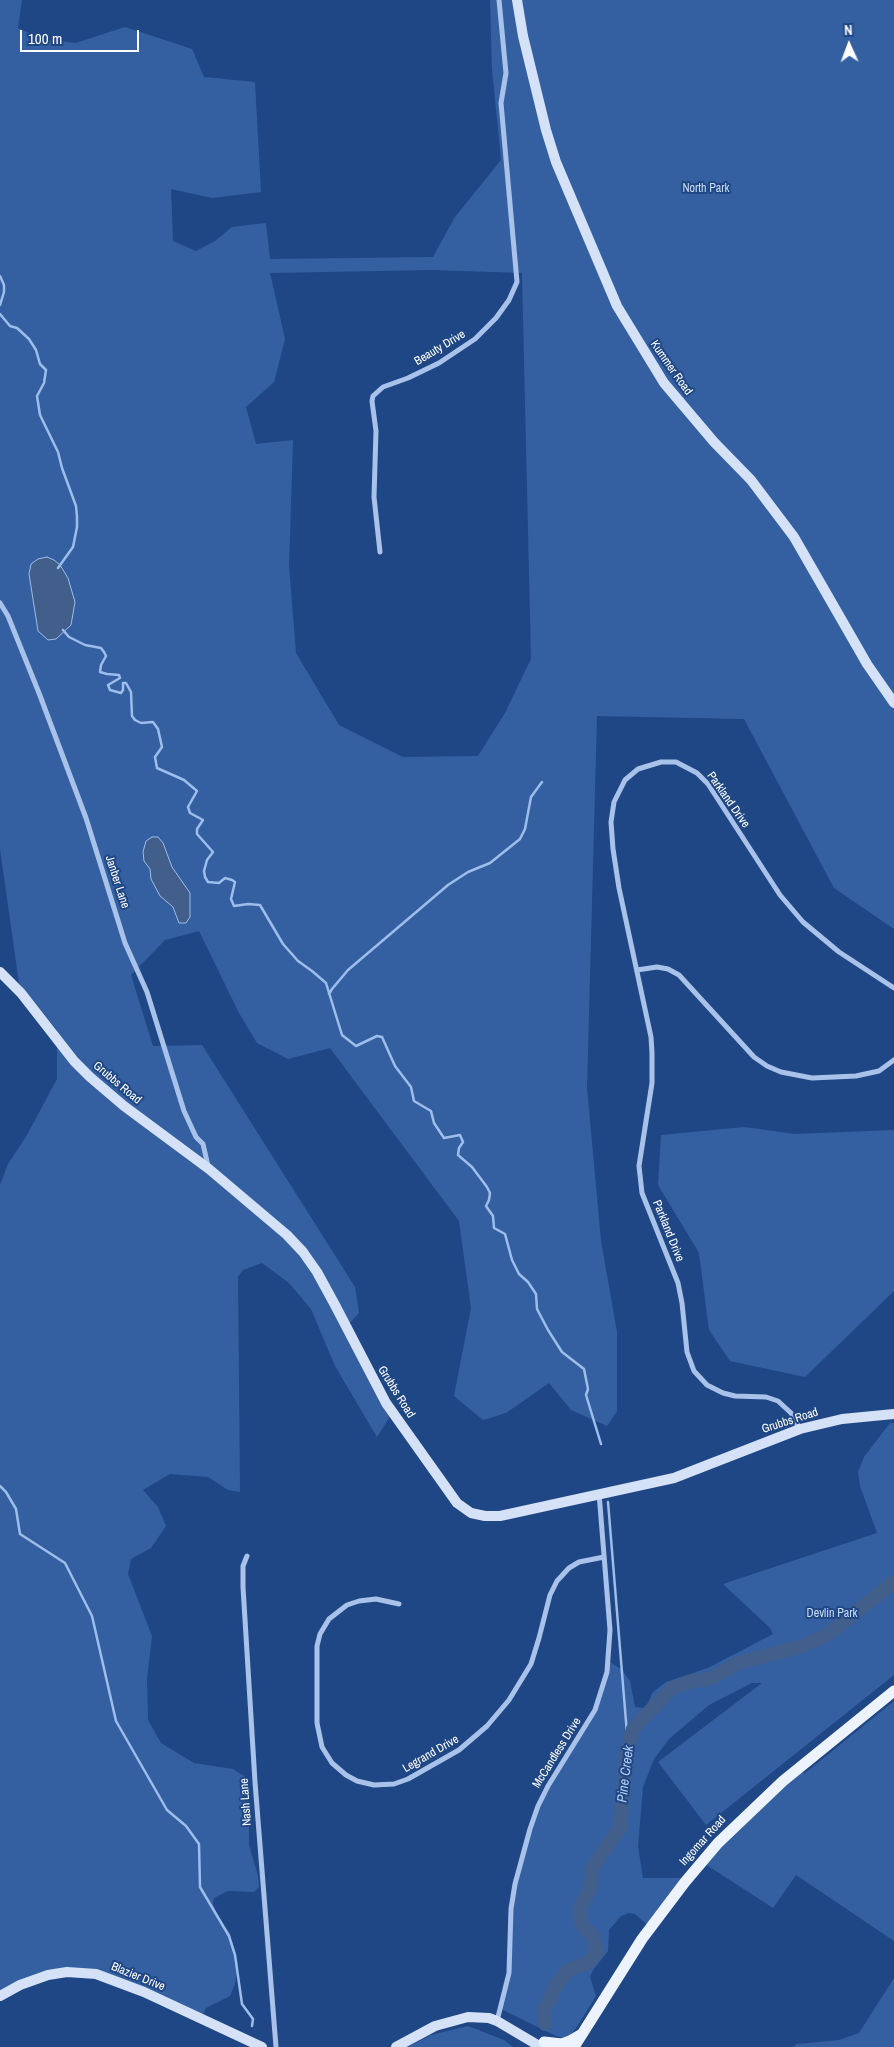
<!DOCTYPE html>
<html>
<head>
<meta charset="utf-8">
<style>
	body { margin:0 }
	#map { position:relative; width:894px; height:2047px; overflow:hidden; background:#204785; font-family:"Archivo Narrow",sans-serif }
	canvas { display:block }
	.north { position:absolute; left:824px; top:20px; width:50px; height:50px; -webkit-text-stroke:4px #204785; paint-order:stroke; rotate:358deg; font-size:14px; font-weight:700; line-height:20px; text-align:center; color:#fff }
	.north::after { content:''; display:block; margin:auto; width:18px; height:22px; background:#fff; clip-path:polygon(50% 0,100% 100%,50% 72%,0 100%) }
	.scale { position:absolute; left:20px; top:30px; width:119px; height:22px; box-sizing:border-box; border:2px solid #fff; border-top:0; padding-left:6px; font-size:15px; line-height:18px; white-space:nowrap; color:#fff; -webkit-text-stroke:4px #204785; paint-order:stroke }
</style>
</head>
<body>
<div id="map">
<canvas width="894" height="2047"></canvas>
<div class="north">N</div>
<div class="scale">100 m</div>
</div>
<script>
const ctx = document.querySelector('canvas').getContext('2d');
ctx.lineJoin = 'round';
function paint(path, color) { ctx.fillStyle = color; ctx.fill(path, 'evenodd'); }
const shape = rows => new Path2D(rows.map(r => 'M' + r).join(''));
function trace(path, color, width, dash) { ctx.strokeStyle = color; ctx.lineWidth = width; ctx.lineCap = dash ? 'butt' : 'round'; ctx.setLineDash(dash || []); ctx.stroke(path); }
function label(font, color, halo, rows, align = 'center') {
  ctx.font = font + ' "Archivo Narrow",sans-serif'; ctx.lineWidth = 4; ctx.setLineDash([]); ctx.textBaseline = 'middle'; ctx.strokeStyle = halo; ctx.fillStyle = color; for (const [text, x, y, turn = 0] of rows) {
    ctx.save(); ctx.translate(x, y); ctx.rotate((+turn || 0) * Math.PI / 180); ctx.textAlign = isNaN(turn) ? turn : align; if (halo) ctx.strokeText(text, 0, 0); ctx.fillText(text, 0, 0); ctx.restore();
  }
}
const green = shape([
	[0,0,22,0,18,28,40,38,76,43,125,27,192,49,204,77,255,82,261,192,212,198,171,189,173,241,196,251,215,241,232,227,266,223,270,259,433,257,455,217,501,160,492,69,490,0,894,0,894,929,834,888,744,719,597,716,587,1088,601,1241,617,1332,617,1411,607,1426,571,1410,549,1383,506,1413,483,1420,454,1396,471,1308,459,1221,330,1048,288,1059,257,1043,239,1013,199,931,165,940,131,975,153,1046,202,1045,355,1287,359,1313,346,1327,392,1413,377,1437,335,1366,311,1309,289,1283,262,1263,243,1270,238,1277,240,1492,228,1490,208,1477,170,1474,143,1490,158,1507,166,1526,151,1548,131,1559,128,1574,152,1636,147,1679,148,1720,161,1743,194,1763,233,1769,244,1776,249,1785,249,1845,258,1876,259,1887,254,1892,228,1891,214,1898,213,1904,219,1919,230,1933,238,1964,235,1984,230,1996,206,2008,201,2018,107,1977,67,1972,0,1996,0,1185,8,1164,27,1135,57,1079,57,1030,19,983,0,849],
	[433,270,522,273,531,659,505,713,478,756,403,757,339,725,296,653,289,566,293,440,256,444,246,407,274,382,285,339,270,273],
	[744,1127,795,1134,894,1130,894,1291,805,1377,730,1361,709,1330,699,1253,658,1185,661,1135],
	[890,1423,894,1423,894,1675,706,1825,658,1762,762,1683,752,1683,709,1705,669,1739,654,1759,643,1787,638,1846,643,1878,680,1878,685,1882,650,1927,635,1914,629,1913,621,1916,609,1930,608,1951,593,1970,590,1977,596,1996,576,2028,570,2035,563,2038,554,2035,501,2009,508,1983,515,1884,538,1806,595,1710,608,1661,621,1669,630,1681,635,1707,643,1708,648,1703,652,1693,666,1682,708,1668,773,1634,770,1628,723,1584,877,1533,860,1486,858,1472,864,1457],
	[894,1701,894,1941,796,1875,773,1908,702,1862,801,1766,804,1774],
	[894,1978,894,2047,793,2047,797,2044,839,2040,859,2033],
	[468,2026,504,2040,513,2047,408,2047,431,2035]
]);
const water = shape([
	[47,557,54,560,60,565,68,578,75,602,71,625,56,639,48,640,38,631,29,574,31,564,38,559,47,557],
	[152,837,158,837,163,843,172,867,190,893,190,917,186,923,179,923,173,907,160,896,151,879,150,869,144,861,143,852,146,841,152,837]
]);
const stream = shape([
	[0,276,4,285,4,292,0,305],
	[0,314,10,326,17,328,29,339,36,350,40,364,46,370,44,383,37,396,40,415,58,452,62,468,76,506,77,517,77,527,73,547,58,568],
	[63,630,69,637,85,645,101,648,104,652,106,656,101,665,100,672,107,674,119,675,120,678,108,685,110,690,121,693,123,690,123,683,126,683,131,692,132,716,135,720,141,723,153,722,158,729,162,747,155,757,157,768,184,780,197,791,188,807,190,813,203,820,197,829,197,834,213,852,207,860,204,871,205,877,208,882,219,883,225,878,232,880,235,882,231,899,234,906,248,904,260,905,283,944,298,961,312,971,326,983,342,1035,356,1046,377,1036,382,1037,395,1066,411,1087,414,1101,431,1111,434,1123,444,1138,460,1135,463,1142,459,1148,458,1155,472,1167,487,1187,490,1193,489,1200,486,1206,493,1216,494,1228,505,1234,512,1260,519,1274,528,1282,536,1294,537,1309,548,1330,562,1352,584,1369,588,1389,586,1395,601,1444],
	[329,994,332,989,348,970,448,885,468,872,490,863,520,839,525,829,531,797,542,782],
	[0,1486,6,1492,16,1509,20,1534,65,1563,92,1616,116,1721,167,1810,186,1826,199,1844,200,1887,229,1936,235,1955,242,2004,253,2019,252,2026],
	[608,1502,628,1746]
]);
const river = shape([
	[545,2024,544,2010,558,1983,568,1970,588,1963,597,1953,593,1936,581,1924,579,1910,591,1887,592,1868,620,1828,627,1750,633,1729,672,1688,691,1681,710,1679,738,1663,803,1646,827,1635,894,1582]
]);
const street = shape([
	[380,552,374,497,376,431,372,401,373,396,383,387,408,378,439,363,475,339,496,318,509,300,517,282,501,103,506,73,499,0],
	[0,603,8,616,39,693,86,818,125,943,147,992,184,1111,196,1137,203,1144,208,1166],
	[637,970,657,967,668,969,679,975,754,1057,767,1066,781,1072,812,1078,856,1076,879,1071,894,1060],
	[800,1429,791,1413,778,1401,766,1397,735,1396,723,1393,707,1385,694,1371,687,1352,682,1303,678,1283,642,1193,639,1166,652,1083,652,1053,651,1037,619,888,613,849,611,822,614,802,625,780,638,769,661,762,676,762,697,773,708,784,780,895,803,922,839,952,894,988],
	[247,1556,243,1566,243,1587,255,1782,276,2047],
	[399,1604,376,1599,359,1601,347,1605,329,1619,320,1634,317,1646,317,1723,322,1747,332,1763,346,1775,357,1781,374,1785,394,1784,408,1779,459,1750,487,1726,509,1700,531,1664,539,1638,550,1595,557,1581,569,1568,579,1562,604,1557],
	[497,2021,509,1973,511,1909,515,1884,530,1829,538,1806,548,1786,595,1710,607,1672,610,1630,599,1493]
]);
const secondary = shape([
	[517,0,523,36,546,130,556,162,617,306,664,383,714,442,751,480,794,537,867,664,894,703],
	[0,972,21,993,74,1061,90,1077,124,1106,209,1169,287,1235,303,1252,317,1272,335,1305,386,1403,457,1503,471,1513,485,1516,500,1516,674,1478,800,1429,842,1419,894,1414],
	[0,1996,20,1985,48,1975,67,1972,96,1974,144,1992,262,2047],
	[396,2047,435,2026,468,2017,489,2018,497,2021,541,2047]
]);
const primary = shape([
	[544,2042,562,2044,570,2041,582,2034],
	[574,2047,642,1939,685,1882,718,1843,783,1781,894,1691]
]);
const parkNames = [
	["North Park",706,189],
	["Devlin Park",832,1614]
];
const streetNames = [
	["Beauty Drive",440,348,-31],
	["Kummer Road",671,368,55],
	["Parkland Drive",728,800,55],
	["Janber Lane",117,882,72],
	["Grubbs Road",117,1083,40],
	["Parkland Drive",668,1231,68],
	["Grubbs Road",396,1392,58],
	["Grubbs Road",790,1421,-18],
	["McCandless Drive",557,1753,-58],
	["Legrand Drive",431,1754,-30],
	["Nash Lane",246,1802,-94],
	["Ingomar Road",703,1841,-48],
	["Blazier Drive",138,1977,22]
];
const waterNames = [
	["Pine Creek",626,1774,-83]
];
paint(green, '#3460a2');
paint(water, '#425e8b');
trace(water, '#9dbdeb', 1);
trace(stream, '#9dbdeb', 2.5);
trace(river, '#425e8b', 14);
trace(street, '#a9c2e9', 5);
trace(secondary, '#d4e1f7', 10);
trace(primary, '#ecf2fe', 11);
label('12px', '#cddef7', '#204785', parkNames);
label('12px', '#fff', '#204785', streetNames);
label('italic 14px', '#b4cdf1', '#204785', waterNames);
</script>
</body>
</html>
